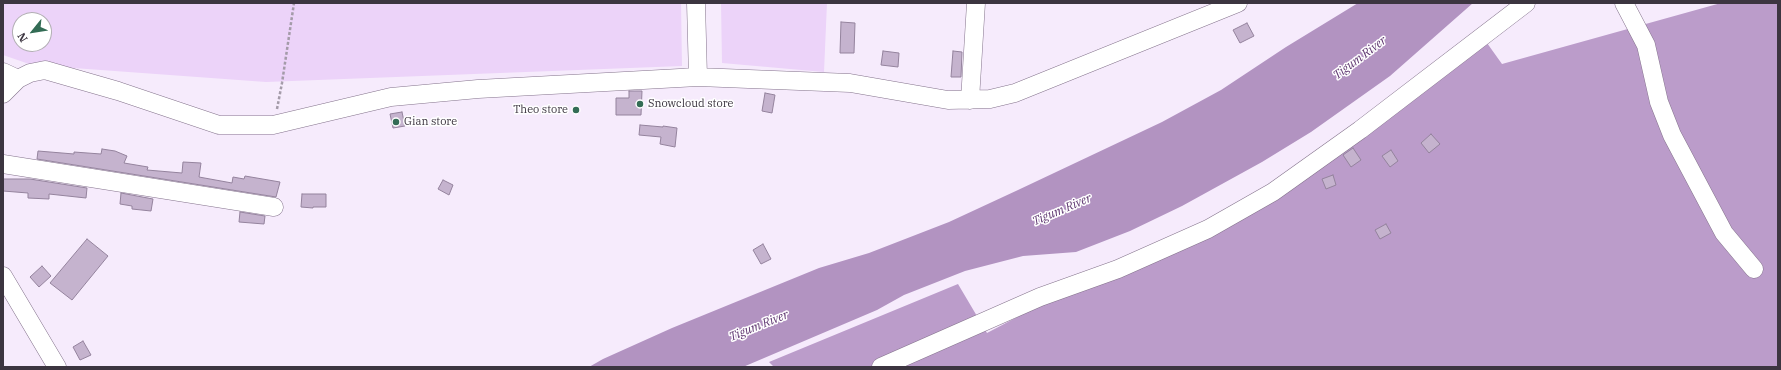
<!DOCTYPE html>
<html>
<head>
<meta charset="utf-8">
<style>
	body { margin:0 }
	#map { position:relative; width:1781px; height:370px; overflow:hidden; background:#f6ebfc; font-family:"IBM Plex Serif",serif }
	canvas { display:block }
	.frame { position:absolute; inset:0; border:4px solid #3c3540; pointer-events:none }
	.north { position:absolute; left:12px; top:12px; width:40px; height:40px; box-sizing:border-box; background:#fff; border:1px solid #b1aeb3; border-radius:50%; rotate:240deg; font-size:11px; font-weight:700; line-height:16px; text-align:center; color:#3c3540 }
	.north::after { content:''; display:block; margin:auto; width:14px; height:18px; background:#336c55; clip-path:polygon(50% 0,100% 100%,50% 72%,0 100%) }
</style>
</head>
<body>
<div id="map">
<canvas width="1781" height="370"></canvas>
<div class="frame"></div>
<div class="north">N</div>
</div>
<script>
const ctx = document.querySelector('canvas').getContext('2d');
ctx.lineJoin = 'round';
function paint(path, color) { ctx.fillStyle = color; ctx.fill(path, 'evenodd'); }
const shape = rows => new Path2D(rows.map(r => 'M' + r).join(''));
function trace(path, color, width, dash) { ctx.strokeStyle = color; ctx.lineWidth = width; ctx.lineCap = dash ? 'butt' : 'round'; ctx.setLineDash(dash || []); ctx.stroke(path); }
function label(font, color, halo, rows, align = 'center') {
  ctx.font = font + ' "IBM Plex Serif",serif'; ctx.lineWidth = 3; ctx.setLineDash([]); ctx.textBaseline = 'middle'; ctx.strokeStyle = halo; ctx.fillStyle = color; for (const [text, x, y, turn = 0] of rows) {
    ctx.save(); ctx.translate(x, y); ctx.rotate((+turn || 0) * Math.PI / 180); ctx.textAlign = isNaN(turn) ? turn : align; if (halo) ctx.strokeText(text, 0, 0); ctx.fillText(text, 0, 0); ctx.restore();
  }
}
const green = shape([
	[3,3,681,3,682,66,266,82,32,65,3,55],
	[20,20,44,20,44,44,20,44],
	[721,3,827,3,824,72,722,63]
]);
const forest = shape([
	[1721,3,1778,3,1778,367,774,367,769,362,958,284,987,333,1042,304,1210,235,1487,43,1502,64]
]);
const water = shape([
	[1358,3,1473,3,1390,76,1311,132,1262,162,1182,206,1130,231,1076,252,1023,256,965,271,904,295,877,310,743,367,589,367,603,359,672,328,819,268,869,253,949,222,1018,190,1162,122,1221,90,1286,47]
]);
const building = shape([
	[841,22,855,23,854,53,840,53,841,22],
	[1247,23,1254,36,1240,43,1233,30,1247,23],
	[883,51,899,53,898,67,881,65,883,51],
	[953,51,962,52,961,77,951,77,953,51],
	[629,91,642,91,641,115,616,115,616,98,629,98,629,91],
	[765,93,775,95,772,113,762,111,765,93],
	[402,112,405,126,393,128,390,114,402,112],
	[640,125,663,127,663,126,677,128,675,147,660,144,661,137,639,135,640,125],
	[1431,134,1440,144,1429,153,1421,143,1431,134],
	[1353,148,1361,160,1351,167,1343,155,1353,148],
	[102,149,115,151,127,156,124,163,148,167,147,170,182,173,183,162,201,163,199,177,232,183,233,177,244,179,245,176,280,182,276,197,37,159,38,151,74,154,74,152,101,154,102,149],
	[1391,150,1398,161,1390,167,1382,156,1391,150],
	[1333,175,1336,185,1326,189,1322,179,1333,175],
	[3,179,30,179,87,188,86,198,49,194,49,199,28,198,28,193,3,191,3,179],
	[443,180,453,185,449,195,438,189,443,180],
	[121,193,153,199,151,211,132,209,132,206,120,204,121,193],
	[302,194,326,194,326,207,313,207,313,208,301,207,302,194],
	[240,212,265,216,264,224,239,222,240,212],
	[1386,224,1391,233,1380,239,1375,230,1386,224],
	[87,239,108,256,72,300,50,283,87,239],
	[763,244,771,259,761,264,753,250,763,244],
	[42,266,51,276,39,287,30,277,42,266],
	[83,341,91,355,80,360,73,347,83,341]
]);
const path = shape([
	[277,109,282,83,294,3]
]);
const minor = shape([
	[696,3,698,77],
	[1624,3,1646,45,1659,102,1672,135,1724,233,1754,269],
	[3,72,18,79],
	[3,94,18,79,30,73,45,70,118,91,219,125,273,125,391,97,478,89,698,77,850,83,948,100,990,99,1015,93,1238,3],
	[970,100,976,3],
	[3,164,274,207],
	[3,276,57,367],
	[881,367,1040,297,1118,269,1208,229,1273,192,1360,130,1526,3]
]);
const markers = [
	[640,104,4,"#336c55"],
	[576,110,4,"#336c55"],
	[396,122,4,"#336c55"]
];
const poiNames = [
	["Snowcloud store",648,104],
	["Theo store",568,110,"right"],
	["Gian store",404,122]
];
const waterNames = [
	["Tigum River",1360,58,-37],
	["Tigum River",1062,210,-23],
	["Tigum River",759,326,-22]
];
paint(green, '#ecd3f9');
paint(forest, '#bb9cca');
paint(water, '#b293c1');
paint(building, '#c5b3ce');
trace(building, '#94839d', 1);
trace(minor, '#84738c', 19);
trace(path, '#a49ba9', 2.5, [3, 2]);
trace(minor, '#fff', 18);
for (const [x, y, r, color] of markers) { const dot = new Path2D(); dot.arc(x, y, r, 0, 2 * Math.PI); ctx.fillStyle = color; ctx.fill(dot); trace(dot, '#fff', 1.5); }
label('11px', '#3c3540', '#fff', poiNames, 'left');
label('italic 12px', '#5d356f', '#fff', waterNames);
</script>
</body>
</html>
